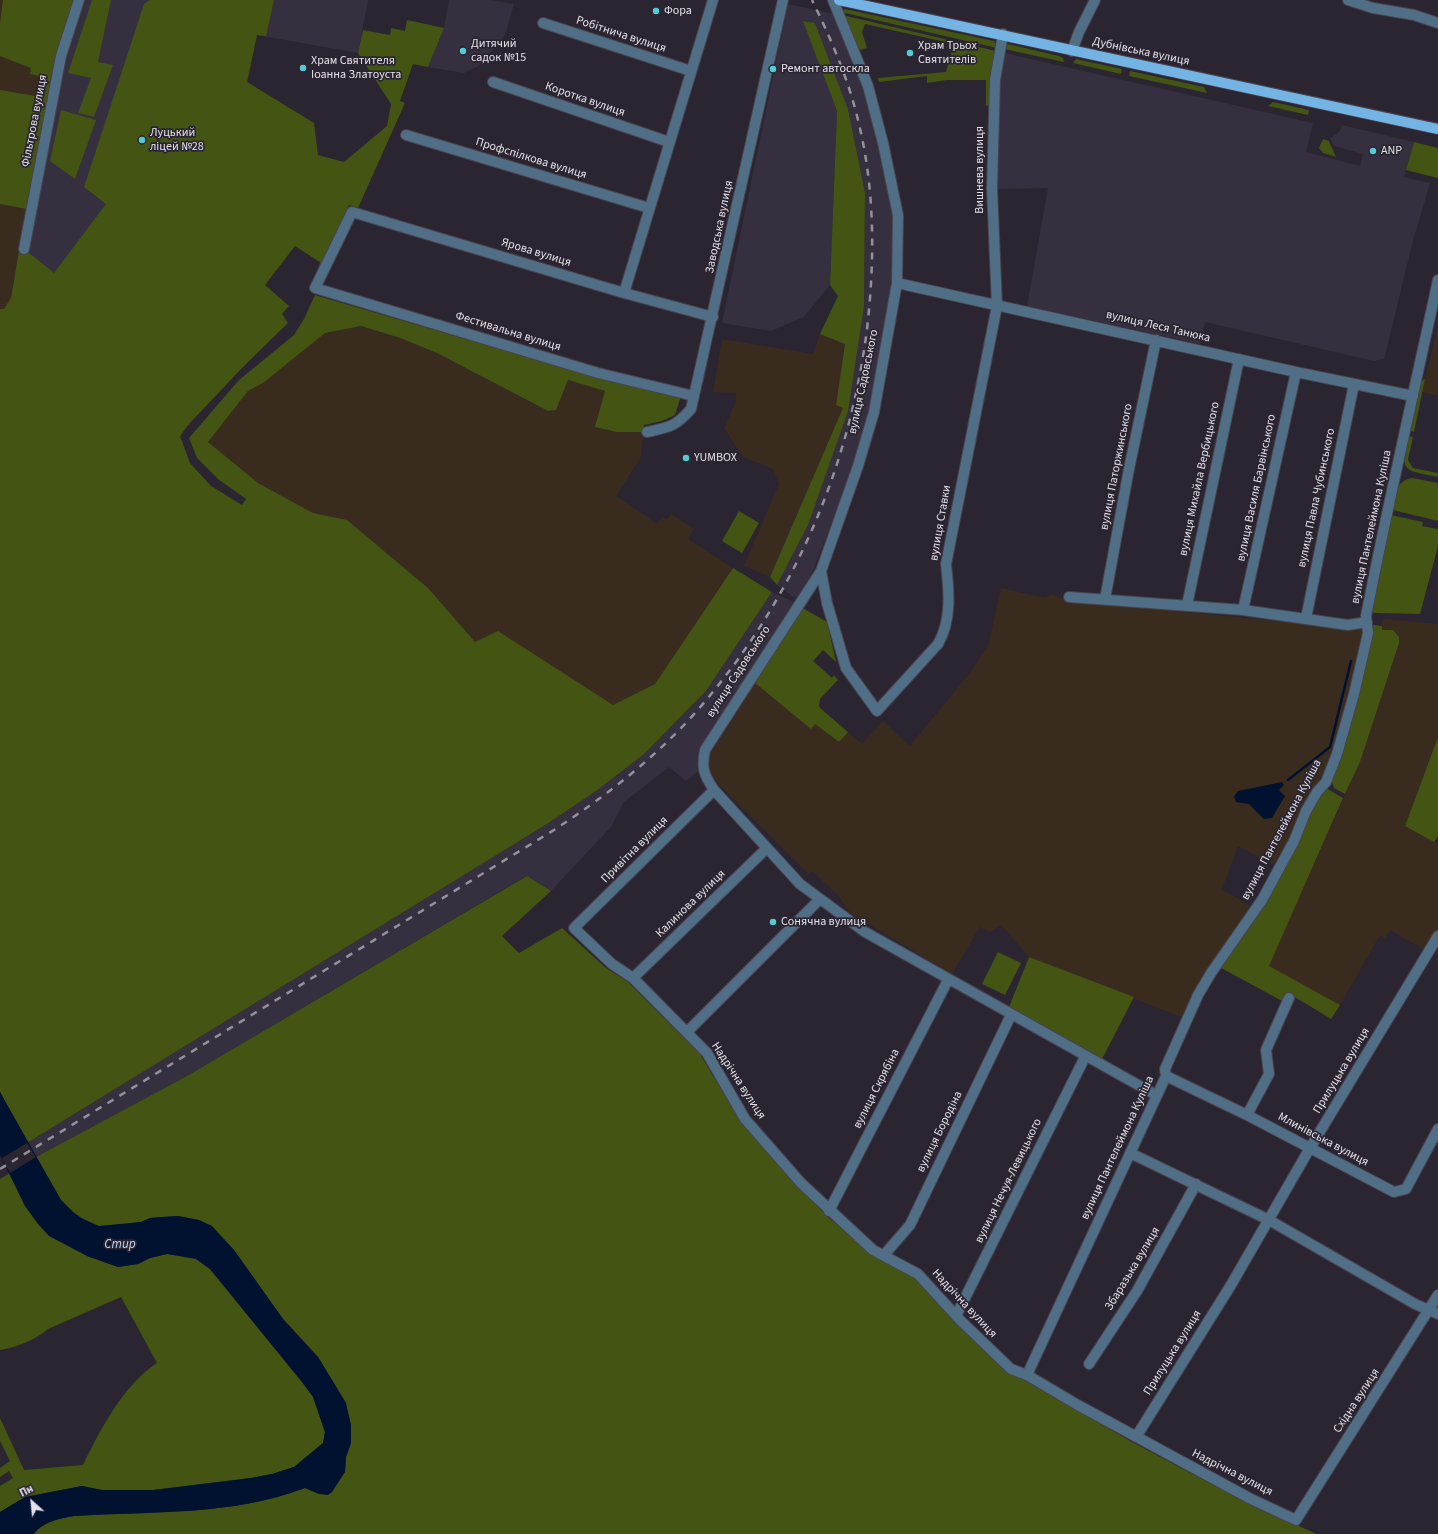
<!DOCTYPE html>
<html>
<head>
<meta charset="utf-8">
<style>
  body { margin:0 }
  #map { position:relative; width:1438px; height:1534px; overflow:hidden; background:#2a2531; font-family:"Source Sans 3",sans-serif }
  canvas { display:block }
  .north { position:absolute; left:12px; top:1482px; width:40px; height:40px; -webkit-text-stroke:3px #2a2531; paint-order:stroke; rotate:333deg; font-size:11px; font-weight:700; line-height:16px; text-align:center; color:#e3e0e7 }
  .north::after { content:''; display:block; margin:auto; width:14px; height:18px; background:#e3e0e7; clip-path:polygon(50% 0,100% 100%,50% 72%,0 100%) }
</style>
</head>
<body>
<div id="map">
<canvas width="1438" height="1534"></canvas>
<div class="north">Пн</div>
</div>
<script>
const ctx = document.querySelector('canvas').getContext('2d');
ctx.lineJoin = 'round';
function fillPath(path, color) { ctx.fillStyle = color; ctx.fill(path, 'evenodd'); }
function stroke(path, color, width, dash) { ctx.strokeStyle = color; ctx.lineWidth = width; ctx.lineCap = dash ? 'butt' : 'round'; ctx.setLineDash(dash || []); ctx.stroke(path); }
function drawText(font, color, halo, rows, align = 'center') {
  ctx.font = font + ' "Source Sans 3",sans-serif'; ctx.lineWidth = 3.5; ctx.setLineDash([]); ctx.textBaseline = 'middle'; ctx.strokeStyle = halo; ctx.fillStyle = color; for (const [text, x, y, turn = 0] of rows) {
    ctx.save(); ctx.translate(x, y); ctx.rotate((+turn || 0) * Math.PI / 180); ctx.textAlign = isNaN(turn) ? turn : align; if (halo) ctx.strokeText(text, 0, 0); ctx.fillText(text, 0, 0); ctx.restore();
  }
}
fillPath(new Path2D(`
  M84,0H368L358,53L257,35L207,280L53,273L28,252L65,57Z
  M449,0H491L514,4L505,35L479,66L464,73L428,67L444,28Z
  M788,4L834,14L864,87L894,216L893,282L870,410L854,465L812,573L796,599L777,585L808,525L864,306L865,193L848,109L815,23L804,21L837,111L830,285L804,317L771,331L722,323Z
  M1004,53L1313,123L1306,152L1360,166L1363,154L1334,146L1330,139L1340,131L1342,125L1414,142L1404,177L1430,183L1413,241L1384,359L1374,361L1205,322L1200,344L1027,306L1048,188L997,189L998,82Z
  M772,592L794,602L701,748L697,761L698,771L686,781L669,767L624,802L611,827L551,891L526,876L187,1076L36,1157L27,1143L547,824L596,791L643,755L706,691Z`), '#362f3f');
fillPath(new Path2D(`
  M0,0H74L57,51L9,308L0,309Z
  M361,326L400,338L437,353L547,411L556,410L568,380L605,391L617,432H643L641,457L616,496L657,524L662,517L667,520L671,514L694,529L688,539L733,568L655,684L613,705L498,632L475,642L428,588L347,520L313,513L258,483L208,442L248,391L263,383L325,333Z
  M1437,330L1438,331V396L1422,392Z
  M820,334L845,344L837,404L843,408L770,577L744,566L779,484L773,469L743,457L724,428L736,402V393L713,392L722,339L813,354Z
  M1001,588L1045,598L1051,594L1066,600L1366,630L1352,694L1324,781L1278,867L1238,846L1222,889L1254,908L1209,972L1181,1017L1029,957L1001,925L990,932L980,927L952,974L850,913L838,895L812,871L809,874L722,788L710,774L708,758L755,683L811,729L815,724L839,742L848,732L862,744L883,721L910,746L972,670L989,643ZM1284,785L1279,789L1264,819L1249,804L1236,802Z
  M1383,619L1438,624V737L1405,826L1438,844V929L1425,950L1390,930L1385,938L1380,935L1340,1005L1268,967L1360,762L1399,643L1381,630Z`), '#392c1f');
fillPath(new Path2D(`
  M3,0H74L57,51L27,209L0,204V90L41,97L45,77L30,74L31,68L0,56V24Z
  M92,0H111L98,62L113,65L94,117L78,113L91,78L68,73Z
  M150,0H274L266,36L257,35L247,82L314,123L318,155L344,162L387,126L391,104L358,53L363,30L390,35L391,28L405,31L407,20L444,28L428,67L413,64L400,101L405,103L358,208L349,205L321,263L295,246L265,285L289,306L282,314L288,323L243,367L189,424L180,436L190,463L211,486L242,505L246,499L218,479L197,458L189,438L239,380L294,335L304,319L315,295L598,378L681,396L675,415L662,421L644,425L643,432H617L595,427L605,391L568,380L556,410L548,411L437,353L400,338L361,326L325,333L263,383L248,391L208,442L258,483L313,513L347,520L428,588L475,642L498,631L613,705L655,684L733,568L772,592L706,691L643,755L596,791L547,824L27,1143L0,1092V309H4L11,298L19,251L28,252L54,273L106,204L84,187L144,4Z
  M845,9L994,41L997,48L841,12Z
  M842,15L996,51L989,105L986,106V80H947L927,83V76L879,82L878,78L946,72L954,44L865,24L862,32L867,48L860,50Z
  M803,21L815,23L848,109L865,193L864,306L848,411L808,525L777,585L770,577L843,408L836,405L845,344L820,334L838,296L830,285L837,111Z
  M1008,44L1059,56L1063,58L1064,62L1004,49Z
  M1076,59L1122,69L1121,74L1073,63Z
  M1130,71L1204,87L1207,93L1129,76Z
  M1273,102L1309,110L1308,115L1268,106Z
  M61,110L96,120L75,179L50,161Z
  M1323,139L1329,141L1336,157L1323,153L1319,148Z
  M1414,142L1438,148V178L1406,170Z
  M1425,379L1414,432L1409,430L1420,381Z
  M1408,436L1413,437L1408,460L1413,468L1438,473V477C1404,470 1400,473 1408,436Z
  M1412,478L1438,483V521L1393,510C1396,494 1394,482 1412,478Z
  M739,511L759,523L742,553L722,541Z
  M1391,515L1423,522L1422,526L1438,529V546L1420,614L1374,613L1371,611Z
  M801,607L827,622L836,662L823,650L813,661L832,678L834,675L838,680L820,699L819,707L848,732L839,742L815,724L811,729L755,683Z
  M1373,625L1382,626V630H1393L1399,637V643L1360,762L1345,794L1334,788L1330,777Z
  M1438,737V836L1434,842L1405,826Z
  M1324,787L1343,798L1269,966L1340,1005L1331,1019L1288,993L1284,1002L1221,968L1216,976L1217,967L1264,901L1308,811Z
  M527,876L551,891L502,936L519,953L562,928L606,968L628,982L700,1054L739,1119L796,1184L829,1218L871,1253L916,1277L1012,1373L1132,1442L1249,1504L1317,1534H34C42,1522 61,1518 74,1516C151,1511 232,1516 305,1488L319,1494L345,1472L346,1457L351,1443L346,1403L318,1357L283,1319L234,1250L199,1220L178,1216L150,1218L141,1222L126,1224L99,1226L92,1225L73,1212L61,1200L36,1157L187,1076Z
  M998,952L1021,963L1005,995L982,984Z
  M1029,957L1134,997L1101,1061L1009,1007Z
  M10,1173L25,1206L87,1256L118,1267L138,1264L150,1258L167,1254L183,1256L196,1259L210,1269L302,1382L313,1396L325,1432L323,1443L294,1467L272,1474L251,1478L153,1490H102L82,1486L25,1497L0,1512V1486L13,1478L9,1471L0,1477V1468L10,1461L0,1441V1418L24,1470L83,1465C100,1430 124,1384 157,1363L121,1297L48,1329C35,1340 17,1347 0,1350V1179Z`), '#445413');
fillPath(new Path2D(`
  M1282,782L1284,785L1279,790L1285,796L1272,818L1264,819L1249,804L1236,802L1234,796L1238,791Z
  M0,1092L61,1200L73,1212L81,1218L99,1226L141,1222L150,1218L161,1217L178,1216L199,1220L212,1226L234,1250L283,1319L318,1357L346,1403L351,1425V1443L346,1457L345,1472L332,1492L328,1495L319,1494L305,1488C232,1516 151,1511 74,1516C61,1518 42,1522 34,1534H0V1512L25,1497L82,1486L102,1490H153L251,1478L272,1474L294,1467L323,1443L325,1432L313,1397L302,1382L210,1269L196,1259L167,1254L150,1258L138,1264L118,1267L87,1256L49,1236L38,1224L25,1206L0,1155Z`), '#011231');
fillPath(new Path2D(`
  M27,1143L36,1157L10,1173L2,1158Z`), '#2a2531');
stroke(new Path2D(`
  M1288,780L1330,747L1351,661`), '#011231', 2.5);
const minor = new Path2D(`
  M833,0L868,86L883,143L898,215L897,283L874,412L858,466L821,571L705,750C701,768 704,775 714,790L800,884L865,932L1156,1095
  M1348,0L1373,8L1414,15L1438,23
  M543,23L691,71
  M1072,51L1079,32L1095,0
  M493,82L669,142
  M406,135L649,208
  M24,249L61,56L79,0
  M897,283L1296,372L1413,396
  M624,293L713,0
  M694,396L598,373L315,288L352,212L624,293L713,317
  M647,432C670,427 675,427 691,409L783,0
  M821,571L827,603L846,668L877,711L938,644C952,620 949,591 946,564L997,306L992,188L995,80L1003,34
  M1069,597L1243,610L1348,625L1367,622
  M1105,599L1129,469L1156,340
  M1187,605L1239,359
  M1243,610L1296,372
  M1306,618L1354,384
  M714,790L574,928L612,964L633,978L707,1053L745,1119L801,1183L873,1250L918,1274L960,1320L1011,1369L1027,1375L1076,1404L1251,1499L1296,1520L1438,1295
  M633,978L767,848
  M687,1032L819,900
  M1166,1076L1247,1115L1394,1192L1406,1189L1438,1129
  M1247,1115L1269,1074L1266,1050L1289,998
  M1130,1153L1269,1220L1415,1304L1438,1314
  M829,1211L948,980
  M884,1255L910,1225L1011,1015
  M956,1316L1085,1057
  M1089,1364L1137,1291L1196,1184
  M1027,1375L1166,1076L1165,1069L1198,995L1211,973L1262,900L1294,841L1306,811L1317,792L1326,782L1337,754L1354,694L1368,633L1366,616C1388,503 1414,392 1438,280
  M1136,1437L1231,1285L1310,1148L1438,936`);
const major = new Path2D(`
  M839,0L1438,129`);
stroke(minor, '#48434e', 12);
stroke(major, '#48434e', 12);
stroke(minor, '#506e85', 10);
stroke(major, '#74b4e5', 10);
stroke(new Path2D(`
  M0,1169L554,830C612,792 668,748 712,693C798,588 850,463 867,329C875,260 875,188 858,120C848,78 831,39 812,0`), '#95919a', 2.5, [7, 7]);
for (const [x, y, r, color] of [
  [656,11,4,"#52cbd7"],
  [463,51,4,"#52cbd7"],
  [910,53,4,"#52cbd7"],
  [303,68,4,"#52cbd7"],
  [773,69,4,"#52cbd7"],
  [142,140,4,"#52cbd7"],
  [1373,151,4,"#52cbd7"],
  [686,458,4,"#52cbd7"],
  [773,922,4,"#52cbd7"]
]) { const dot = new Path2D(); dot.arc(x, y, r, 0, 2 * Math.PI); ctx.fillStyle = color; ctx.fill(dot); stroke(dot, '#2a2531', 1.5); }
drawText('12px', '#e3e0e7', '#2a2531', [
  ["Фора",664,11],
  ["Дитячий",471,44],
  ["садок №15",471,58],
  ["Храм Трьох",918,46],
  ["Святителів",918,60],
  ["Храм Святителя",311,61],
  ["Іоанна Златоуста",311,75],
  ["Ремонт автоскла",781,69],
  ["Луцький",150,133],
  ["ліцей №28",150,147],
  ["ANP",1381,151],
  ["YUMBOX",694,458],
  ["Сонячна вулиця",781,922]
], 'left');
drawText('12px', '#e3e0e7', '#2a2531', [
  ["Робітнича вулиця",621,35,18],
  ["Дубнівська вулиця",1141,52,12],
  ["Коротка вулиця",585,100,19],
  ["Фільтрова вулиця",35,121,-79],
  ["Профспілкова вулиця",531,159,17],
  ["Вишнева вулиця",980,170,-90],
  ["Заводська вулиця",720,227,-78],
  ["Ярова вулиця",536,253,17],
  ["вулиця Леся Танюка",1158,327,13],
  ["Фестивальна вулиця",508,332,17],
  ["вулиця Садовського",864,382,-78],
  ["вулиця Паторжинського",1117,467,-79],
  ["вулиця Михайла Вербицького",1200,479,-78],
  ["вулиця Василя Барвінського",1257,488,-78],
  ["вулиця Павла Чубинського",1317,498,-78],
  ["вулиця Ставки",941,523,-80],
  ["вулиця Пантелеймона Куліша",1372,527,-78],
  ["вулиця Садовського",739,672,-57],
  ["вулиця Пантелеймона Куліша",1282,830,-62],
  ["Привітна вулиця",635,850,-45],
  ["Калинова вулиця",691,904,-44],
  ["Прилуцька вулиця",1342,1071,-59],
  ["Надрічна вулиця",738,1081,57],
  ["вулиця Скрябіна",877,1089,-63],
  ["вулиця Бородіна",940,1132,-64],
  ["Млинівська вулиця",1323,1140,28],
  ["вулиця Пантелеймона Куліша",1118,1148,-65],
  ["вулиця Нечуя-Левицького",1009,1181,-64],
  ["Збаразька вулиця",1133,1269,-59],
  ["Надрічна вулиця",964,1304,47],
  ["Прилуцька вулиця",1173,1353,-58],
  ["Східна вулиця",1357,1401,-57],
  ["Надрічна вулиця",1232,1473,27]
]);
drawText('italic 13px', '#bcd5f9', '#2a2531', [
  ["Стир",120,1245]
]);
</script>
</body>
</html>
